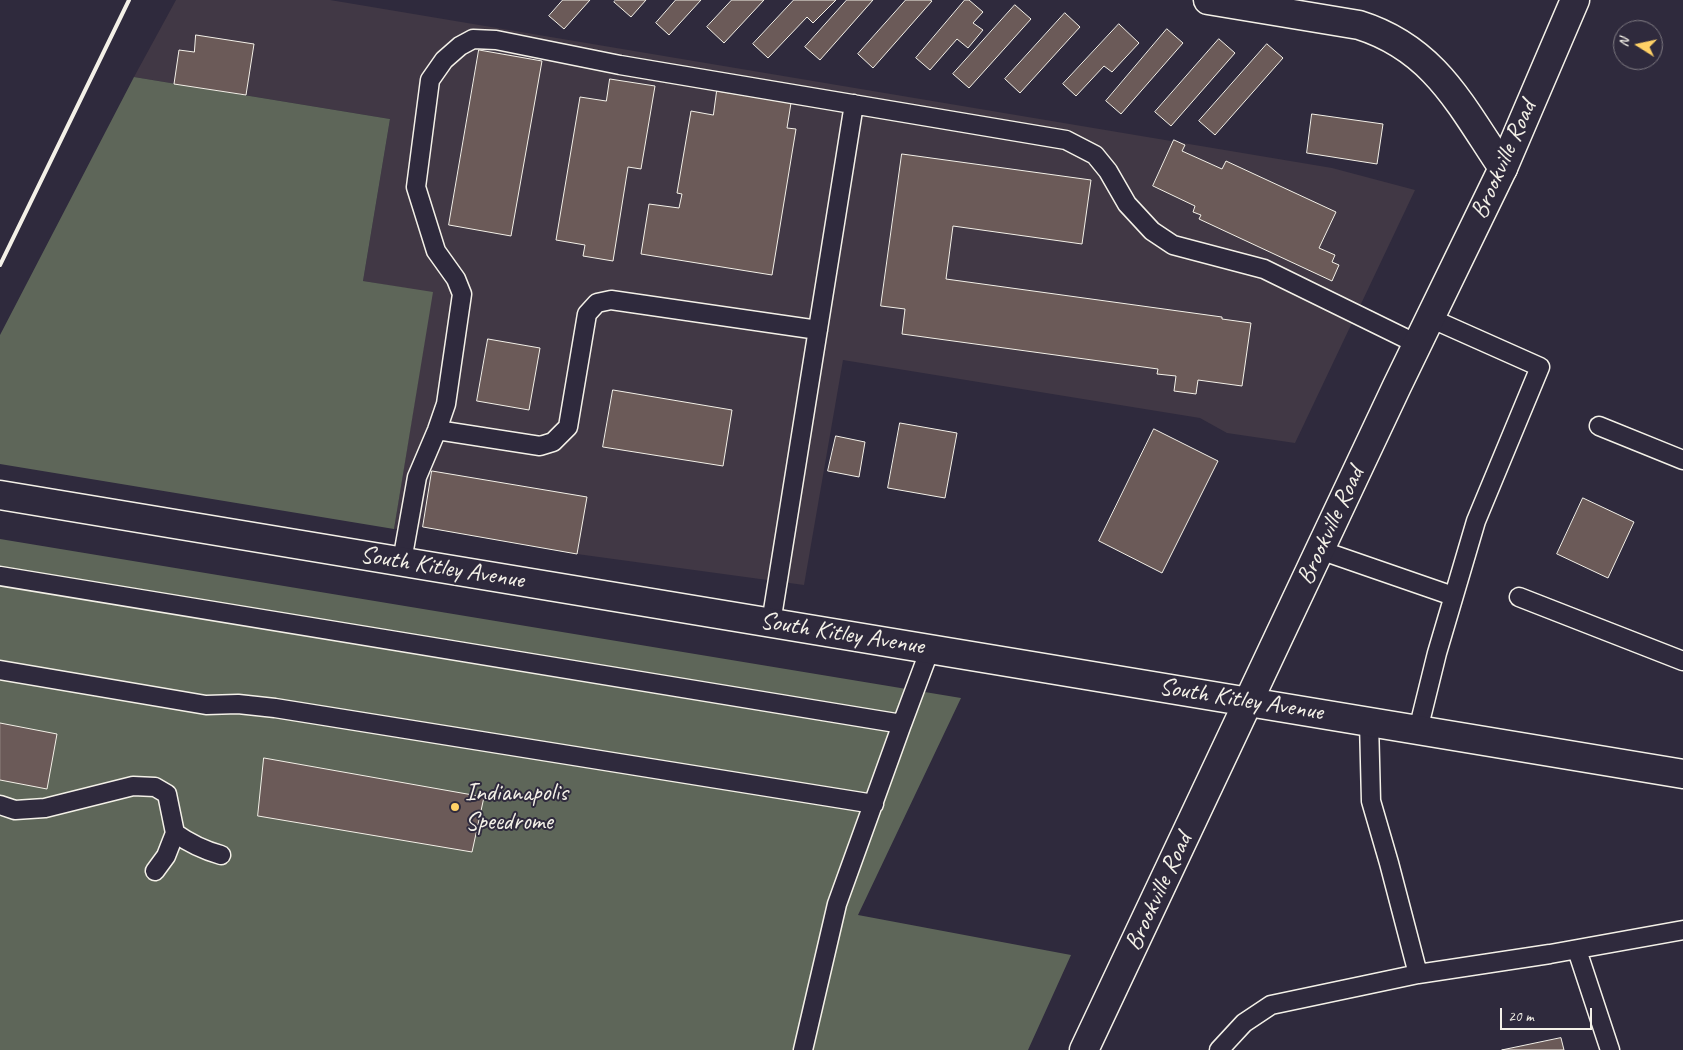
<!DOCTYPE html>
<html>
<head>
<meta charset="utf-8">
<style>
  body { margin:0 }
  #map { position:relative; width:1683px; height:1050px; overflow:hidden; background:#2f2a3d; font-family:Caveat,sans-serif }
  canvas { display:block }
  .north { position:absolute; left:1613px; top:20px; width:50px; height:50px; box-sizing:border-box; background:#2f2a3d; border:1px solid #7e7a81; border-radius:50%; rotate:280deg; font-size:14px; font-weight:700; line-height:20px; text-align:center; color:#f4f1e8 }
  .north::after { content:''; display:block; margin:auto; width:18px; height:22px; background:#ffd166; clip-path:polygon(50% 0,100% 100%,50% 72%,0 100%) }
  .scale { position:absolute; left:1500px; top:1008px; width:92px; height:22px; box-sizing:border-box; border:2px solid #f4f1e8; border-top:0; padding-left:6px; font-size:15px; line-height:18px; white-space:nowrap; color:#f4f1e8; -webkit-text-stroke:4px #2f2a3d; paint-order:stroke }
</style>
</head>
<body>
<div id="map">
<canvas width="1683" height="1050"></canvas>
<div class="north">N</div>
<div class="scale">20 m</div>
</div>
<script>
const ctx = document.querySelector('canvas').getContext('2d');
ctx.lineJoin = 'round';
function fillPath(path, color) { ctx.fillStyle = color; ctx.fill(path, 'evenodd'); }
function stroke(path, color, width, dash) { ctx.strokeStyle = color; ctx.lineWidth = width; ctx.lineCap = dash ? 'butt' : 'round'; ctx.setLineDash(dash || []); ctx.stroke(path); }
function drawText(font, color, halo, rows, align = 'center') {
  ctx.font = font + ' Caveat,sans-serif'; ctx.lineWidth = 4; ctx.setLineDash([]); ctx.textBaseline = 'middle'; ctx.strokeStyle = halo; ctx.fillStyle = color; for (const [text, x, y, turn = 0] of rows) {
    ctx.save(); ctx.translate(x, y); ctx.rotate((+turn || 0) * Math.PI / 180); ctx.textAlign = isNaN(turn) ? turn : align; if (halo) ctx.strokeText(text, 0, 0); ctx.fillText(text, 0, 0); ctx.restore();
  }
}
fillPath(new Path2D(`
  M176,0H330L1332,168L1415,190L1295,443L1227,433L1200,418L843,360L804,585L577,554L423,527L394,529L432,293L363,281L390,119L134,77Z`), '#413845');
fillPath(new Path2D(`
  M134,77L390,119L363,281L433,292L394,529L0,464V335Z
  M0,539L961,698L858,915L1071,955L1028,1050H0Z`), '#5e6659');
const building = new Path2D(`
  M563,0H590L564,29L549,16Z
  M616,0H646L631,17L614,2Z
  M676,0H701L669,35L656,23Z
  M732,0H764L724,43L707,27Z
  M794,0H836L813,23L807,17L768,58L753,44Z
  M847,0H873L820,60L805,47Z
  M906,0H930L932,1L873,68L858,54Z
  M965,0H969L983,12L973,23L983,30L968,48L957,39L930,70L916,58Z
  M1015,5L1031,19L969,88L953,74Z
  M1065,13L1080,27L1020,93L1005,79Z
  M1119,24L1139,43L1112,72L1104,66L1076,96L1063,84Z
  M1167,29L1183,43L1121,114L1106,101Z
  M196,35L254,44L246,95L174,84L179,50L194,52Z
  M1219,39L1235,53L1171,126L1155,112Z
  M1267,44L1283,58L1215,135L1199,121Z
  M479,50L542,61L511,236L449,225Z
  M610,79L655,86L641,169L628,167L613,261L583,256L585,245L556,240L580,97L606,101Z
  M717,91L791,103L787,128L796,129L772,275L641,254L649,204L679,208L682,194L677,193L691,111L713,115Z
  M1312,114L1383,124L1377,164L1307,153Z
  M1174,140L1185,145L1182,151L1222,169L1226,161L1336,212L1319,248L1335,255L1332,262L1339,265L1332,281L1199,219L1201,215L1193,212L1195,206L1153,186Z
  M902,154L1091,180L1082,244L953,226L946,279L1222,317V319L1251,323L1242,386L1198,380L1196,394L1174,391L1176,376L1157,374L1158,369L902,334L905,309L881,306Z
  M488,339L540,348L529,410L477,401Z
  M613,390L732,410L723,466L603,447Z
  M900,423L957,433L945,498L888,488Z
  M1154,429L1218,461L1162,573L1099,541Z
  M836,436L865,442L859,477L828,471Z
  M432,471L587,497L577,554L423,527Z
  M1583,498L1634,522L1608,578L1557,554Z
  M0,723L57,734L47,789L0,780Z
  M264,758L484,797L472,852L258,816Z
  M1561,1038L1564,1050H1502Z`);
fillPath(building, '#6b5a58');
stroke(building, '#f4f1e8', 1);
const lane = new Path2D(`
  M1599,426L1683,460
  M437,430L540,446L553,442L568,427L587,314L597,303L611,300L818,330
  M1320,550L1453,596
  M402,561L417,477L437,430L446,404L462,294L456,279L436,251L416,187L430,80L444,60L460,46L473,39L496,40L620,65L1066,140L1095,155L1108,171L1127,204L1152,231L1173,245L1264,269L1417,344
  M0,576L902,724L930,649
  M1519,597L1683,661
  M771,623L854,104
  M0,670L206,705L238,704L275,708L874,804
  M1418,730L1437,653L1476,521L1540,367L1430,318
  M0,805L15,810L45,808L133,786L155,787L167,794L175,833L166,856L155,871
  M175,833C189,843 203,850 221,855
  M1577,950L1610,1050
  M1418,974L1550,954L1683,930
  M803,1050L837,904L902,724
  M1219,1050L1244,1023L1271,1005L1418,974L1389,863L1371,801L1369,722`);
const street = new Path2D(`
  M1208,0L1359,25C1435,49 1461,106 1503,168`);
const secondary = new Path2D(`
  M0,495L1683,774
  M1084,1050L1397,386L1503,168L1575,0`);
stroke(lane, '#f4f1e8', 21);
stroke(street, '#f4f1e8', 31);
stroke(secondary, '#f4f1e8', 31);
stroke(lane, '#2f2a3d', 18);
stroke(street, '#2f2a3d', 28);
stroke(secondary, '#2f2a3d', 28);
stroke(new Path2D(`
  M0,265L129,0`), '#f4f1e8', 4);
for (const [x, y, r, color] of [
  [455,807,5,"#ffd166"]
]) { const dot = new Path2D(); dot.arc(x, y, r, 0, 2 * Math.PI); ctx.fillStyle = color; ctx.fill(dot); stroke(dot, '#2f2a3d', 2); }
drawText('25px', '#f4f1e8', '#2f2a3d', [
  ["Brookville Road",1504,160,-66],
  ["Brookville Road",1331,526,-65],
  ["South Kitley Avenue",442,568,9],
  ["South Kitley Avenue",842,634,9],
  ["South Kitley Avenue",1241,700,9],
  ["Brookville Road",1159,892,-65]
]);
drawText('25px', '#f4f1e8', '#2f2a3d', [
  ["Indianapolis",465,793],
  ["Speedrome",465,822]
], 'left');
</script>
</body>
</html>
